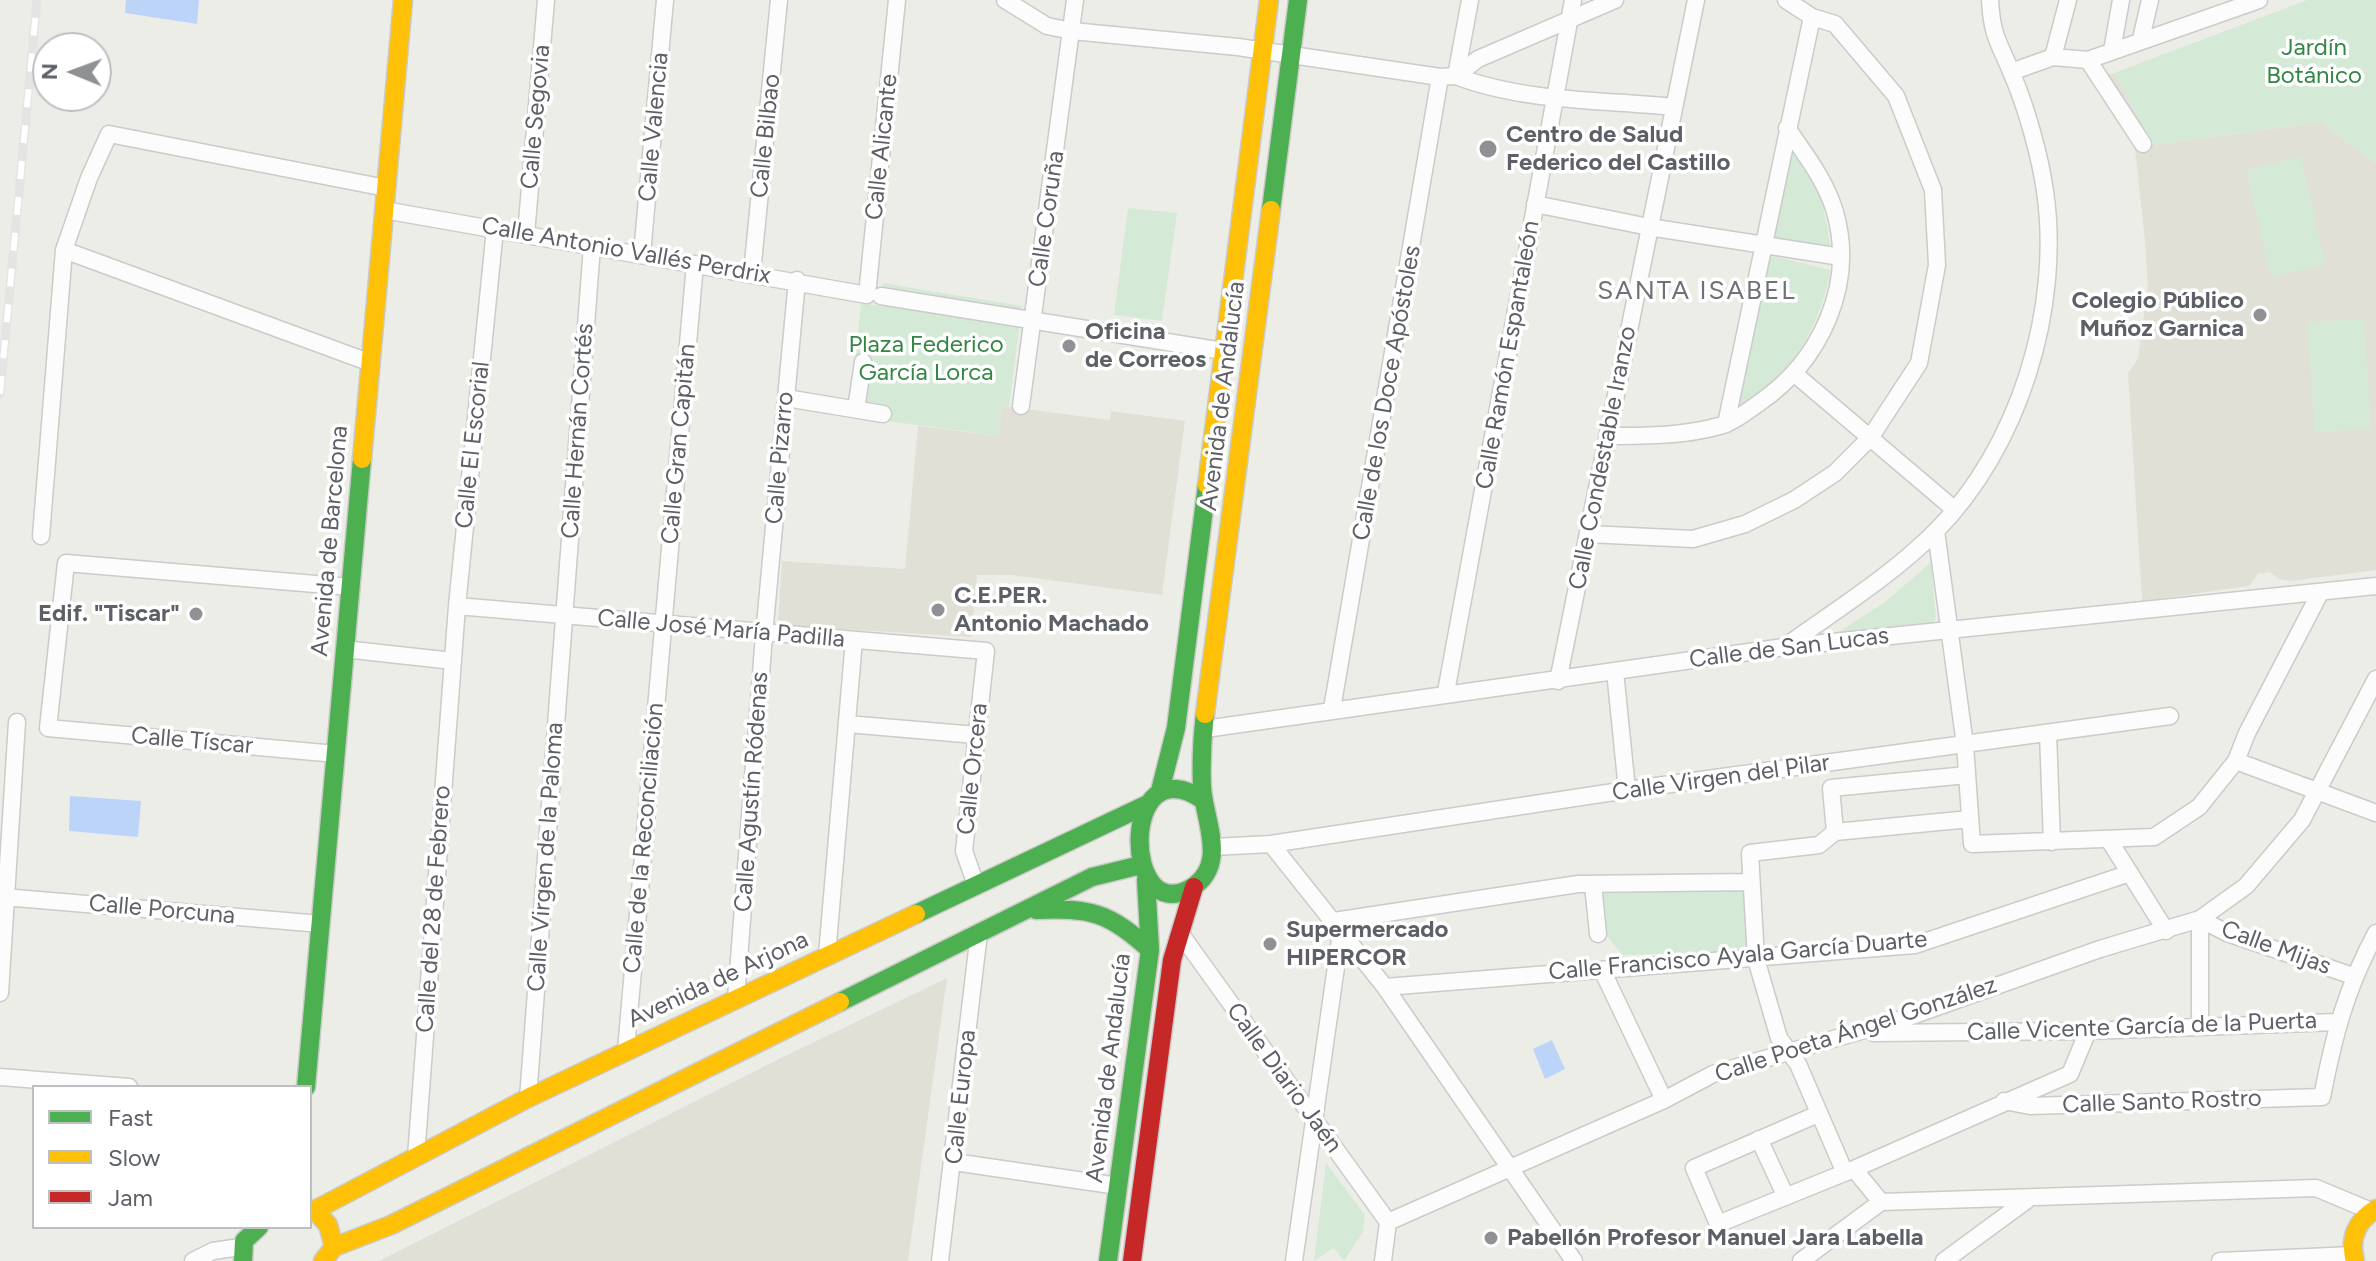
<!DOCTYPE html>
<html>
<head>
<meta charset="utf-8">
<style>
  body { margin:0 }
  #map { position:relative; width:2376px; height:1261px; overflow:hidden; background:#edede8; font-family:Figtree,sans-serif }
  canvas { display:block }
  .legend { position:absolute; left:32px; top:1085px; width:280px; height:144px; box-sizing:border-box; background:#fff; border:2px solid #bebfc2; margin:0; padding:10px 14px; list-style:none; font-size:24px; color:#5d6066 }
  .legend li { display:flex; align-items:center; gap:16px; height:40px }
  .legend b { width:40px; border:2px solid #bebfc2 }
  .north { position:absolute; left:32px; top:32px; width:80px; height:80px; box-sizing:border-box; background:#fff; border:2px solid #bebfc2; border-radius:50%; rotate:271deg; font-size:22px; font-weight:700; line-height:32px; text-align:center; color:#5d6066 }
  .north::after { content:''; display:block; margin:auto; width:28px; height:36px; background:#8f9194; clip-path:polygon(50% 0,100% 100%,50% 72%,0 100%) }
</style>
</head>
<body>
<div id="map">
<canvas width="2376" height="1261"></canvas>
<ul class="legend">
<li><b style="height:10px;background:#4caf50"></b>Fast</li>
<li><b style="height:10px;background:#ffc107"></b>Slow</li>
<li><b style="height:10px;background:#c62828"></b>Jam</li>
</ul>
<div class="north">N</div>
</div>
<script>
const ctx = document.querySelector('canvas').getContext('2d');
ctx.lineJoin = 'round';
function fillPath(path, color) { ctx.fillStyle = color; ctx.fill(path, 'evenodd'); }
function stroke(path, color, width, dash) { ctx.strokeStyle = color; ctx.lineWidth = width; ctx.lineCap = dash ? 'butt' : 'round'; ctx.setLineDash(dash || []); ctx.stroke(path); }
function drawText(font, color, halo, rows, align = 'center') {
  ctx.font = font + ' Figtree,sans-serif'; ctx.lineWidth = 7; ctx.setLineDash([]); ctx.textBaseline = 'middle'; ctx.strokeStyle = halo; ctx.fillStyle = color; for (const [text, x, y, turn = 0] of rows) {
    ctx.save(); ctx.translate(x, y); ctx.rotate((+turn || 0) * Math.PI / 180); ctx.textAlign = isNaN(turn) ? turn : align; if (halo) ctx.strokeText(text, 0, 0); ctx.fillText(text, 0, 0); ctx.restore();
  }
}
fillPath(new Path2D(`
  M2114,73L2154,145L2321,122L2376,163V570L2291,581L2279,579L2270,572L2258,574L2249,586L2142,601L2128,373L2138,359L2140,344L2148,286L2145,241L2135,148L2103,76Z
  M1002,406L1110,420L1111,411L1185,421L1162,595L1011,575H977L971,637L778,625L782,561L905,569L918,426L998,436Z
  M947,978L908,1261H379L779,1059Z`), '#e1e0d7');
fillPath(new Path2D(`
  M2307,0H2376V163L2321,122L2154,145L2114,73Z
  M1789,148C1817,170 1826,212 1830,246L1818,253L1763,244Z
  M2301,157L2325,264L2271,277L2246,170Z
  M1128,208L1177,213L1162,321L1114,315Z
  M1773,256L1831,270C1815,343 1789,373 1728,416L1759,263Z
  M883,283L1022,306L1009,407L1002,406L998,436L849,416L861,303L882,306Z
  M2364,319L2371,428L2315,433L2307,322Z
  M1931,562L1936,618L1933,623L1837,633L1885,602Z
  M1743,886L1748,942L1741,951L1622,955L1604,932L1601,892Z
  M1326,1163L1365,1215L1363,1232L1344,1261L1334,1248L1314,1261Z`), '#d5ead6');
fillPath(new Path2D(`
  M126,0H199L197,24L125,13Z
  M70,796L141,801L138,837L69,831Z
  M1552,1040L1565,1069L1545,1079L1533,1049Z`), '#bbd4f8');
const street = new Path2D(`
  M1005,0L1047,26L1072,31L1238,47L1440,77L1456,76L1478,59L1615,0
  M1470,0L1456,76C1523,102 1604,100 1674,107
  M2141,39L2150,0
  M2112,51L2121,0
  M2053,57L2068,0
  M2088,60L2143,144
  M2011,72L2053,57L2088,60L2259,0
  M1535,204L1649,227L1841,257
  M384,210L867,295L897,0
  M526,234L546,0
  M64,250L371,363
  M642,254L665,0
  M752,273L779,0
  M881,296L1223,351
  M1796,375L1954,509
  M786,398L883,414
  M1021,406L1075,0
  M856,409L863,362
  M1726,424L1812,17
  M1608,436C1648,436 1685,436 1723,425C1736,421 1749,410 1759,403C1820,361 1856,286 1835,212C1826,181 1805,154 1787,128
  M1936,531L1965,745L1972,844L2154,837L2199,807L2236,761L2247,733L2320,593
  M1588,534L1693,539L1745,524L1794,500L1835,473L1870,438L1919,363L1937,265L1933,190L1896,96L1835,24L1812,17L1786,0
  M41,536L64,250L89,178L109,134L386,188
  M457,606L986,651L964,851L976,885
  M1786,646C1836,610 1891,576 1935,532C2019,448 2062,308 2045,191C2040,156 2026,106 2012,74C1999,42 1992,37 1990,0
  M344,649L453,661
  M1615,671L1627,790
  M1558,681L1696,0
  M1446,692L1573,0
  M1332,709L1440,77
  M847,724L976,735
  M1205,729L1784,647L2376,586
  M2048,733L2052,842
  M336,754L48,728L66,563L351,587
  M2236,761L2376,813
  M1967,775L1831,788L1835,832L1970,819
  M1835,832L1819,845L1750,853L1756,959L1779,1038L1798,1064L1845,1173
  M2109,840L2166,931
  M1271,844L1385,987L1574,1261
  M1213,847L1271,844L1627,790L2170,716
  M1593,884L1598,934
  M4,897L321,924
  M2200,919L2227,933L2353,976
  M1334,921L1578,884L1750,882
  M1180,933L1388,1222
  M827,955L854,640
  M1602,970L1664,1100
  M1385,987L1915,945L2130,873
  M0,993L17,722
  M736,998L764,635L797,280
  M2200,1027V919
  M1874,1033L2088,1031L2336,1022
  M626,1050L695,264
  M0,1077L129,1087
  M528,1098L592,246
  M2004,1101L2030,1106L2322,1097C2334,1035 2346,989 2376,933
  M1818,1114L1694,1168L1718,1224L1854,1169L2070,1074L2088,1031
  M1759,1139L1786,1197
  M416,1157L457,606L495,229
  M954,1162L1118,1186
  M1854,1169L1881,1202L2316,1188L2371,1211
  M1388,1222L1664,1100L1713,1074L1909,1017L2100,949L2200,919L2246,886L2302,820L2376,679
  M193,1261L213,1251L240,1247
  M940,1261L979,933
  M1294,1261L1341,932
  M1383,1261L1388,1222
  M1801,1261L1881,1202
  M1944,1261L2027,1200
  M2220,1261L2353,1255`);
const fast = new Path2D(`
  M1271,210L1298,0
  M1160,791L1176,728L1207,485
  M1203,800C1119,743 1122,929 1191,888C1229,865 1204,820 1202,787C1201,762 1202,738 1205,714
  M1036,910C1091,908 1109,912 1150,950
  M916,914L1146,805
  M840,1002L1092,877L1141,865
  M306,1087L362,459
  M243,1261L244,1241L259,1227
  M1108,1261L1150,950L1146,880`);
const slow = new Path2D(`
  M362,459L403,0
  M1207,485L1269,0
  M1205,714L1271,210
  M310,1210H315L328,1225L334,1247L323,1261
  M315,1210L528,1098L916,914
  M334,1247L391,1225L840,1002
  M2355,1261C2349,1239 2356,1221 2376,1209`);
const jam = new Path2D(`
  M1132,1261L1172,960L1194,887`);
stroke(street, '#cacbca', 19);
stroke(fast, '#cacac9', 21);
stroke(slow, '#cacac9', 21);
stroke(jam, '#cacac9', 21);
stroke(street, '#fcfcfc', 16);
stroke(fast, '#4caf50', 18);
stroke(slow, '#ffc107', 18);
stroke(jam, '#c62828', 18);
const rail = new Path2D(`
  M0,394L37,0`);
stroke(rail, '#e4e4e3', 9);
stroke(rail, '#fff', 6, [18]);
for (const [x, y, r, color] of [
  [1488,149,10,"#8f9194"],
  [2260,315,8,"#8f9194"],
  [1069,346,8,"#8f9194"],
  [938,610,8,"#8f9194"],
  [196,614,8,"#8f9194"],
  [1270,944,8,"#8f9194"],
  [1491,1238,8,"#8f9194"]
]) { const dot = new Path2D(); dot.arc(x, y, r, 0, 2 * Math.PI); ctx.fillStyle = color; ctx.fill(dot); stroke(dot, '#fff', 3); }
drawText('24px', '#348645', '#fff', [
  ["Jardín",2314,48],
  ["Botánico",2314,76],
  ["Plaza Federico",926,345],
  ["García Lorca",926,373]
]);
drawText('24px', '#5d6066', '#fff', [
  ["Calle Segovia",536,117,-85],
  ["Calle Valencia",654,127,-85],
  ["Calle Bilbao",766,136,-84],
  ["Calle Alicante",882,147,-84],
  ["Calle Coruña",1047,219,-82],
  ["Calle Antonio Vallés Perdrix",626,251,10],
  ["Calle Ramón Espantaleón",1508,355,-80],
  ["Calle de los Doce Apóstoles",1387,393,-80],
  ["Avenida de Andalucía",1223,396,-83],
  ["Calle Hernán Cortés",578,431,-86],
  ["Calle Gran Capitán",679,444,-85],
  ["Calle El Escorial",473,445,-84],
  ["Calle Pizarro",780,458,-85],
  ["Calle Condestable Iranzo",1603,458,-79],
  ["Avenida de Barcelona",330,541,-85],
  ["Calle José María Padilla",721,629,5],
  ["Calle de San Lucas",1789,648,-7],
  ["Calle Tíscar",192,741,5],
  ["Calle Orcera",973,769,-84],
  ["Calle Virgen del Pilar",1721,778,-8],
  ["Calle Agustín Ródenas",752,792,-86],
  ["Calle de la Reconciliación",644,838,-85],
  ["Calle Virgen de la Paloma",546,857,-86],
  ["Calle del 28 de Febrero",434,909,-86],
  ["Calle Porcuna",162,910,5],
  ["Calle Mijas",2276,948,20],
  ["Calle Francisco Ayala García Duarte",1738,956,-5],
  ["Avenida de Arjona",718,980,-25],
  ["Calle Vicente García de la Puerta",2142,1027,-2],
  ["Calle Poeta Ángel González",1856,1030,-18],
  ["Avenida de Andalucía",1109,1068,-83],
  ["Calle Diario Jaén",1284,1078,54],
  ["Calle Europa",961,1097,-84],
  ["Calle Santo Rostro",2162,1102,-2]
]);
drawText('bold 24px', '#5d6066', '#fff', [
  ["Centro de Salud",1506,135],
  ["Federico del Castillo",1506,163],
  ["Colegio Público",2244,301,"right"],
  ["Muñoz Garnica",2244,329,"right"],
  ["Oficina",1085,332],
  ["de Correos",1085,360],
  ["C.E.PER.",954,596],
  ["Antonio Machado",954,624],
  ["Edif. \"Tiscar\"",180,614,"right"],
  ["Supermercado",1286,930],
  ["HIPERCOR",1286,958],
  ["Pabellón Profesor Manuel Jara Labella",1507,1238]
], 'left');
ctx.letterSpacing = '2px';
drawText('26px', '#6e7178', '#fff', [
  ["SANTA ISABEL",1697,291]
]);
ctx.letterSpacing = '0px';
</script>
</body>
</html>
